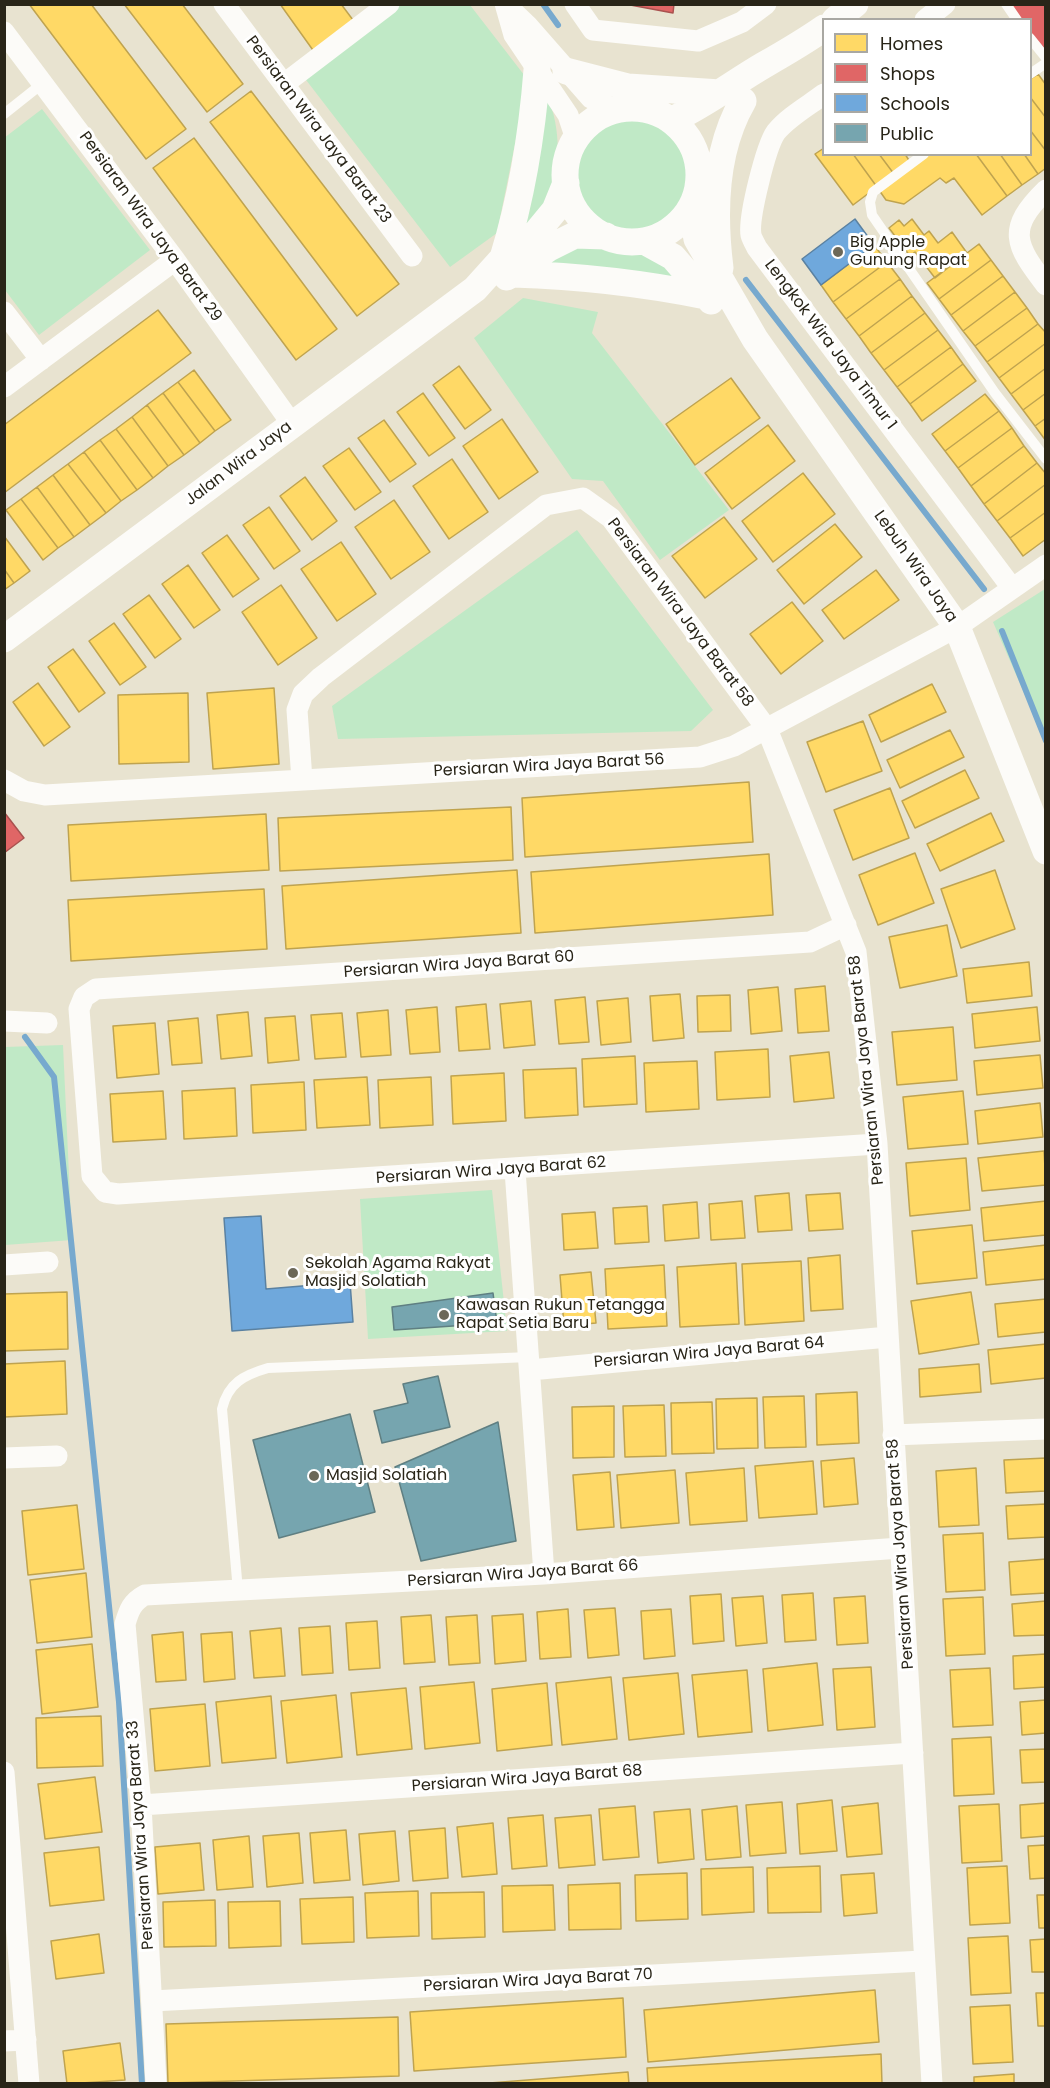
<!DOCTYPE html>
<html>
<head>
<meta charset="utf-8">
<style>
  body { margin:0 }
  #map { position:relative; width:1050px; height:2088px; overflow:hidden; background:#e8e3d0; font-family:Poppins,sans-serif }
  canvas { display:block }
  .frame { position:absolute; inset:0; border:6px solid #292518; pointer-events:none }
  .legend { position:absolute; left:822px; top:18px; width:210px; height:138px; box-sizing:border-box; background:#fff; border:2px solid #a9a8a3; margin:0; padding:8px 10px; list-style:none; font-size:18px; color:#292518 }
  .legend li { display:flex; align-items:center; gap:12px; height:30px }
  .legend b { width:30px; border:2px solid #a9a8a3 }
</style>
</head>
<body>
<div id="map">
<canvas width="1050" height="2088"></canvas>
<div class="frame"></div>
<ul class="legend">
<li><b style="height:16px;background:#ffd966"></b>Homes</li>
<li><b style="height:16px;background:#e06666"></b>Shops</li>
<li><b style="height:16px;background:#6fa8dc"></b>Schools</li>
<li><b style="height:16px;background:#76a5af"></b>Public</li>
</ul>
</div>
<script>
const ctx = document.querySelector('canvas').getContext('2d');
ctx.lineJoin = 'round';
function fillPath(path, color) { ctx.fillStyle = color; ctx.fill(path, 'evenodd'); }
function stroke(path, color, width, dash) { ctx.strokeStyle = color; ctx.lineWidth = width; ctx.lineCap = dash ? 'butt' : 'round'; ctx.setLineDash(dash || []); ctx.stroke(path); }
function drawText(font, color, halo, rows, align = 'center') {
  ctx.font = font + ' Poppins,sans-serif'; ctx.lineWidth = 6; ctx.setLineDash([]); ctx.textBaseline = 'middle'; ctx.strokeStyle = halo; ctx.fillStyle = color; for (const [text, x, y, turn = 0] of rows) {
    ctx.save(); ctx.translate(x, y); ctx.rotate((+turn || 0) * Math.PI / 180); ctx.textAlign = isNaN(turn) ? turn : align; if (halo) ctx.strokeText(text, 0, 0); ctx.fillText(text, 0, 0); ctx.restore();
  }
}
fillPath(new Path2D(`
  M397,5H470L528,80L497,233L450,267L303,76Z
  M545,94C560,116 562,169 550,194C543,209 528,222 518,235Z
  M42,109L150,250L39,335L5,290L4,138Z
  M573 176a57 57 0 1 1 114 0a57 57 0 1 1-114 0Z
  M579,247C604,248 647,250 667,265C675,271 681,278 688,285L532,268Z
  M523,298L598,312L592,333L729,510L660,560L603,481L572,479L474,338Z
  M577,530L713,710L691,731L338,739L332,706Z
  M1045,589V741L993,622Z
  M63,1045L72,1240L5,1245V1047Z
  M492,1190L507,1331L368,1339L360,1199Z`), '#c0e9c6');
const homes = new Path2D(`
  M29,4H91L186,129L146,159Z
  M124,4H182L243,84L207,112Z
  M280,4H341L356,24L315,53Z
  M1038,74L1046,85V118L1030,97V79Z
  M251,91L399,284L357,316L210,122Z
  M1030,97L1046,118V151L1030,130Z
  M1030,130L1046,151V168L1038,174L1024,154H1030Z
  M194,138L337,329L296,360L153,168Z
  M824,148V154H853L877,187L853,205L815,154Z
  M853,154H879L894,174L877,187Z
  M879,154H905L910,162L894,174Z
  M927,154H976L1007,196L982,215L954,178L946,183L940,178L904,204L886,200L879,190Z
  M976,154H1000L1022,185L1007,196Z
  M1000,154H1024L1038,174L1022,185Z
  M912,219L924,235L929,231L938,243L952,232L967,253L935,278L915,252L910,256L889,228L899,220L904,226Z
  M979,244L991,260L939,299L927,283Z
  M874,245L887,262L833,302L821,285Z
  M991,260L1003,276L951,315L939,299Z
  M887,262L900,279L846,319L833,302Z
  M1003,276L1015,292L963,331L951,315Z
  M900,279L912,296L859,336L846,319Z
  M1015,292L1027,308L975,346L963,331Z
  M912,296L925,313L871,353L859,336Z
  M1027,308L1038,324L987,362L975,346Z
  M158,310L191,353L4,493V425Z
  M925,313L938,330L884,370L871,353Z
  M1038,324L1046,333V343L999,378L987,362Z
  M938,330L951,347L897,387L884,370Z
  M1046,343V368L1011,394L999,378Z
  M951,347L963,364L910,404L897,387Z
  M963,364L976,381L922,421L910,404Z
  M459,366L491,410L465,429L433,385Z
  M1046,368V393L1023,410L1011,394Z
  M194,370L231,420L215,431L178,382Z
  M731,378L760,418L695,465L666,424Z
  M178,382L215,431L200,443L163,393Z
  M163,393L200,443L184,455L147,405Z
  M423,393L455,438L429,456L397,412Z
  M1046,393V418L1035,426L1023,410Z
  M985,394L999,411L945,451L932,434Z
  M147,405L184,455L168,466L132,417Z
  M999,411L1012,428L958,468L945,451Z
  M132,417L168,466L153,478L116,429Z
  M1046,418V441L1035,426Z
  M502,419L538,472L499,499L463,446Z
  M384,420L416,464L390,482L358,438Z
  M768,425L795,461L732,509L705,473Z
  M1012,428L1024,446L971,486L958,468Z
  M116,429L153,478L137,490L100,440Z
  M100,440L137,490L121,501L84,452Z
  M1024,446L1037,463L984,504L971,486Z
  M349,448L381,492L355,510L323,466Z
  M84,452L121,501L106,513L68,464Z
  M452,459L488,512L449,539L413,486Z
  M1037,463L1046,474V484L997,521L984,504Z
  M68,464L106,513L90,525L53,475Z
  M803,473L835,514L773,562L742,521Z
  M53,475L90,525L74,537L37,487Z
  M305,477L337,521L312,540L280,496Z
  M1046,484V512L1010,538L997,521Z
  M37,487L74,537L58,548L21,499Z
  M21,499L58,548L43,560L6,510Z
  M394,500L430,552L391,579L355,527Z
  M269,507L300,551L274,569L243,525Z
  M1046,512V539L1023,556L1010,538Z
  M724,517L757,559L705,598L672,556Z
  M835,524L862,557L804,604L777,570Z
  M227,535L259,579L233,597L202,553Z
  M4,536L30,571L14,583L4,569Z
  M341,542L376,594L337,621L301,569Z
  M188,565L220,610L194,628L162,584Z
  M4,569L14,583L4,590Z
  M876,570L899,600L844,639L822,610Z
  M281,585L317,638L278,665L242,612Z
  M149,595L181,639L155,658L123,614Z
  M792,602L823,641L781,674L750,634Z
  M114,623L146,667L120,685L89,641Z
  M73,649L105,693L79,712L48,667Z
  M38,683L70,727L44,746L13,702Z
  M932,684L946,712L881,742L869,715Z
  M274,688L279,764L213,769L207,693Z
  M188,693L189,762L119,764L118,695Z
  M863,721L882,771L826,792L807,742Z
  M950,730L964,757L900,788L887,760Z
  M965,770L979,798L915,828L902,801Z
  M749,782L753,842L525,857L522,798Z
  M890,788L909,838L853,860L834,810Z
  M511,807L513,860L280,871L278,818Z
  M991,813L1004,841L940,871L927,844Z
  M266,814L269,870L71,881L68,825Z
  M915,853L934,903L878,925L859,875Z
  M769,854L773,915L535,933L531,872Z
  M517,870L521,933L286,949L282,886Z
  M995,870L1015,929L961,948L941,889Z
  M264,889L267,949L71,961L68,900Z
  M947,925L957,976L900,988L889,937Z
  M1029,962L1032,996L967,1003L963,969Z
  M825,986L829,1031L798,1033L795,989Z
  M778,987L782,1031L751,1034L748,990Z
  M680,994L684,1038L653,1041L650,996Z
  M730,995L731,1031L698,1032L697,996Z
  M585,997L589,1042L559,1044L555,1000Z
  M628,998L631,1042L601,1045L597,1001Z
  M531,1001L535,1045L504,1048L500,1004Z
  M486,1004L490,1049L459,1051L456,1007Z
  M437,1007L440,1052L410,1054L406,1010Z
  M1037,1007L1040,1041L975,1048L972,1014Z
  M388,1010L391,1055L361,1057L357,1013Z
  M248,1012L252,1056L221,1059L217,1015Z
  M342,1013L346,1057L315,1059L311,1015Z
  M295,1016L299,1060L268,1063L265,1018Z
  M198,1018L202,1063L172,1065L168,1021Z
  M155,1023L159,1074L117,1078L113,1026Z
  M953,1027L957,1080L897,1085L892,1032Z
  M768,1049L770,1097L717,1100L715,1052Z
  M829,1052L834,1098L794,1102L790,1056Z
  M1040,1055L1043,1088L977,1095L974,1061Z
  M635,1056L637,1104L584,1107L582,1059Z
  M697,1061L699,1109L646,1112L644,1063Z
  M576,1068L578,1115L525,1118L523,1070Z
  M504,1073L506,1121L453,1124L451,1076Z
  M367,1077L370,1125L317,1128L314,1080Z
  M431,1077L433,1125L380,1128L378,1080Z
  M304,1082L306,1130L253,1133L251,1085Z
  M235,1088L237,1136L184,1139L182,1091Z
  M163,1091L166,1139L113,1142L110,1094Z
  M963,1091L968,1144L908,1149L903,1097Z
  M1040,1103L1043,1137L978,1144L975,1111Z
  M1044,1151L1046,1185L982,1191L978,1158Z
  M966,1158L970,1210L910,1216L906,1163Z
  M789,1193L792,1230L758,1232L755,1196Z
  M840,1193L843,1229L809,1231L806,1195Z
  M742,1201L745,1238L711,1240L709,1204Z
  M1046,1201V1235L984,1241L981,1208Z
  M697,1202L699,1238L665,1241L663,1205Z
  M647,1206L649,1242L615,1244L613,1208Z
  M595,1212L598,1248L564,1250L562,1214Z
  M972,1225L977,1278L917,1284L912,1231Z
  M1046,1245V1279L986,1285L983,1252Z
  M840,1255L843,1309L811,1311L808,1258Z
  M801,1261L804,1321L745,1325L742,1264Z
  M736,1263L739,1324L680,1327L677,1267Z
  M664,1265L667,1326L608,1329L605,1269Z
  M591,1272L596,1323L564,1326L560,1275Z
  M67,1292L68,1349L4,1351V1294Z
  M971,1292L979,1344L919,1354L911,1301Z
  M1046,1299V1332L998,1337L995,1304Z
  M1046,1344V1378L991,1384L988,1350Z
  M65,1361L67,1414L4,1417V1364Z
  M979,1364L981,1392L920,1397L919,1369Z
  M857,1392L859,1443L817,1445L816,1394Z
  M804,1396L806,1447L765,1448L763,1397Z
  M757,1398L758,1448L717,1449L716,1399Z
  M712,1402L714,1453L672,1454L671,1403Z
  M664,1405L666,1456L625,1457L623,1406Z
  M614,1406V1457L573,1458L572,1407Z
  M854,1458L858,1504L824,1507L821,1461Z
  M1046,1458V1491L1006,1493L1004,1460Z
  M813,1461L817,1514L759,1518L755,1466Z
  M744,1468L747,1521L690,1525L686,1473Z
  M976,1468L979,1525L939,1527L936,1471Z
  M675,1470L679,1523L621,1528L617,1475Z
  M610,1472L614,1527L577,1530L573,1475Z
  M1046,1504V1537L1008,1539L1006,1506Z
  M77,1505L84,1569L28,1575L22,1511Z
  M983,1533L985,1590L946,1592L943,1535Z
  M1046,1559V1593L1011,1595L1009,1562Z
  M86,1573L92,1637L37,1643L30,1580Z
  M813,1593L816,1640L785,1642L782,1595Z
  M721,1594L724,1641L693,1644L690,1596Z
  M763,1596L767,1643L736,1646L732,1598Z
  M865,1596L868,1643L837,1645L834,1598Z
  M983,1597L985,1654L946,1656L943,1599Z
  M1046,1601V1635L1014,1636L1012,1604Z
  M615,1608L619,1655L588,1658L584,1610Z
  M568,1609L571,1657L540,1659L537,1612Z
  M671,1609L675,1656L644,1659L641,1611Z
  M523,1614L526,1661L495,1664L492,1616Z
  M431,1615L435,1662L404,1664L401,1617Z
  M477,1615L480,1663L449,1665L446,1617Z
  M377,1621L380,1668L349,1670L346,1623Z
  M330,1626L333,1673L302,1675L299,1628Z
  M281,1628L285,1676L254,1678L250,1631Z
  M183,1632L186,1680L156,1682L152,1635Z
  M232,1632L235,1679L204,1682L201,1634Z
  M92,1644L98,1707L42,1714L36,1650Z
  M1046,1654V1687L1014,1689L1013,1656Z
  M817,1663L823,1725L768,1731L763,1669Z
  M871,1667L875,1727L837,1730L833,1669Z
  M990,1668L993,1725L953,1727L950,1670Z
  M747,1670L752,1732L698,1737L692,1675Z
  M678,1673L684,1734L629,1740L623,1678Z
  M611,1677L617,1739L562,1745L556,1683Z
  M474,1682L480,1743L425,1749L420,1687Z
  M547,1683L552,1745L497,1751L492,1689Z
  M406,1688L412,1749L357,1755L351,1693Z
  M336,1695L342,1757L287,1763L281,1701Z
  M271,1696L276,1758L222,1763L216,1702Z
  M1046,1700V1733L1022,1735L1020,1702Z
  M205,1704L210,1766L155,1771L150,1709Z
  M101,1716L103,1766L37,1768L36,1718Z
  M991,1737L994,1794L954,1796L952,1739Z
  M1046,1749V1782L1022,1783L1020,1750Z
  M95,1777L102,1832L45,1839L38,1784Z
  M832,1800L837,1851L800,1854L797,1804Z
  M782,1802L786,1853L750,1856L746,1805Z
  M878,1803L882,1854L847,1857L842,1807Z
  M1046,1803V1836L1021,1838L1020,1805Z
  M999,1804L1002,1861L962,1863L959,1806Z
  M635,1806L639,1857L603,1860L599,1809Z
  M737,1806L741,1857L706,1860L702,1810Z
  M690,1809L694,1859L658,1863L654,1812Z
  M543,1815L547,1866L512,1869L508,1818Z
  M591,1815L595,1865L559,1868L555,1818Z
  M493,1823L497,1874L462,1877L457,1827Z
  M445,1828L448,1878L413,1881L409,1831Z
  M346,1830L350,1880L314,1883L310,1833Z
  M395,1831L399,1881L363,1885L359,1834Z
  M299,1833L303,1883L267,1887L263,1836Z
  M249,1836L253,1887L217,1890L213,1840Z
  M200,1843L204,1890L158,1894L155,1847Z
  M1046,1845V1878L1030,1879L1028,1846Z
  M99,1847L104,1900L50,1906L44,1853Z
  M820,1866L821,1912L768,1913L767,1868Z
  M1007,1866L1010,1923L970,1925L967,1868Z
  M753,1867L754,1912L702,1915L701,1869Z
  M687,1873L688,1919L636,1921L635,1875Z
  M874,1873L877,1913L844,1916L841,1875Z
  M620,1883L621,1929L569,1930L568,1885Z
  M553,1885L555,1930L503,1932L502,1886Z
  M418,1891L419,1936L367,1938L365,1893Z
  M484,1892L485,1937L432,1939L431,1893Z
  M1037,1895H1046V1928H1039Z
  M353,1897L354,1942L302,1944L300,1899Z
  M215,1900L216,1946L164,1947L163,1902Z
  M280,1901L281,1946L229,1948L228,1902Z
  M99,1934L104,1973L56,1979L51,1941Z
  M1008,1936L1011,1993L971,1995L968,1938Z
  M1046,1939V1972H1032L1030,1940Z
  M875,1990L879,2042L648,2062L644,2010Z
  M1036,1993H1046V2026H1038Z
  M623,1998L626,2057L414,2071L410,2012Z
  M1010,2005L1013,2062L973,2064L970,2007Z
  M398,2017L399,2076L168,2083L166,2024Z
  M120,2043L125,2080L67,2084L63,2051Z
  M881,2054L882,2084H648L647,2068Z
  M628,2072L629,2084H477Z
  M1014,2074V2084H974V2077Z`);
fillPath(homes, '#ffd966');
stroke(homes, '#bfa34f', 1.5);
const shops = new Path2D(`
  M625,4H674L673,13Z
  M1008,4H1046V50L1030,35V20H1019Z
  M4,812L24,838L4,853Z`);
fillPath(shops, '#e06666');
stroke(shops, '#a9524f', 1.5);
const schools = new Path2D(`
  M855,219L874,245L821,285L802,259Z
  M261,1216L266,1289L350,1282L353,1322L232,1331L224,1218Z`);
fillPath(schools, '#6fa8dc');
stroke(schools, '#5a81a1', 1.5);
const public = new Path2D(`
  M493,1293L497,1323L394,1330L392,1307Z
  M438,1376L450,1427L382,1443L374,1411L408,1403L403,1384Z
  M350,1414L375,1512L279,1538L253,1440Z
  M498,1422L516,1541L421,1561L395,1467Z`);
fillPath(public, '#76a5af');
stroke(public, '#5f7f82', 1.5);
stroke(new Path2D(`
  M543,4L558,25
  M746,280L984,589
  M1002,631L1046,741
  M25,1037L54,1077L119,1702L142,2084`), '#77a9ce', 6);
stroke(new Path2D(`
  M1006,4L1017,20
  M1030,38L1046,58
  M1030,74L1046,63
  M4,114L43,83
  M924,154L873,192L870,202L872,215L995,393L1046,459
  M238,1591L222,1409C228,1383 244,1375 268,1368L529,1357`), '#fcfbf8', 10);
stroke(new Path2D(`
  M224,4L412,256
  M505,4L527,25L591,98L616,110
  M575,4L593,30L698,41L742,22L766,4
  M506,7L514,35L568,115L576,139
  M925,20L945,4
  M4,32L175,260L292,424
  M284,84L389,4
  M824,94C808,106 788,117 776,132C766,146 748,218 751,235C752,239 755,244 757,248L1012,588
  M1046,190C1006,229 1015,245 1046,285
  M4,312L41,360
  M4,387L175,260
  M4,780L24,791L45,795L700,757L734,746L957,627L1046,565
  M302,780L297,710L303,694L321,677L546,505L583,498L611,518L767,729L856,952L877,1144L932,2084
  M846,925L810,942L96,989L84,997L79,1009L92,1176L105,1192L118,1194L877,1144
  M4,1021L47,1023
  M515,1170L544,1574
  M4,1265L48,1262
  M530,1370L888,1337
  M893,1435L1046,1429
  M4,1458L57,1456
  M4,1772L29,2084
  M141,1805L913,1753
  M152,2001L923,1961
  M4,2041L26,2040
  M156,2084L141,1805L125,1624C129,1610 132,1602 145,1595L544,1574L900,1548`), '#fcfbf8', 21);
stroke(new Path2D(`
  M835,20L855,4
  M566,71L628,87L720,93
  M565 175a67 67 0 1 1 134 0a67 67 0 1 1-134 0Z
  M672,120C705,105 733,83 764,65C785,53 804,42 824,28
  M691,208L697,239L755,339L957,627L1046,851
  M644,241L673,257L711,301
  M503,258C522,196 532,135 537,70
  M720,268C713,212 714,151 743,101
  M513,274C578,276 642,283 706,296
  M507,277L549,248L575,235L606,236
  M4,639L475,289L503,258L536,233L555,210L566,183`), '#fcfbf8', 27);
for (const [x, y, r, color] of [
  [838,252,6,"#6c6858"],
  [293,1273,6,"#6c6858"],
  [444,1315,6,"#6c6858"],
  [314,1476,6,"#6c6858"]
]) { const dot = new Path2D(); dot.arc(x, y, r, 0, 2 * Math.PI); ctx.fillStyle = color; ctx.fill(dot); stroke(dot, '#fff', 2); }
drawText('16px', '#292518', '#fff', [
  ["Persiaran Wira Jaya Barat 23",318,130,53],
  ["Persiaran Wira Jaya Barat 29",150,227,54],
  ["Lengkok Wira Jaya Timur 1",830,345,53],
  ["Jalan Wira Jaya",239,464,-37],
  ["Lebuh Wira Jaya",915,567,55],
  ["Persiaran Wira Jaya Barat 58",680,613,53],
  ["Persiaran Wira Jaya Barat 56",549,766,-3],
  ["Persiaran Wira Jaya Barat 60",459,965,-4],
  ["Persiaran Wira Jaya Barat 58",867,1070,-96],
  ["Persiaran Wira Jaya Barat 62",491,1171,-4],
  ["Persiaran Wira Jaya Barat 64",709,1353,-5],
  ["Persiaran Wira Jaya Barat 58",901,1554,-94],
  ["Persiaran Wira Jaya Barat 66",523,1574,-4],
  ["Persiaran Wira Jaya Barat 68",527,1779,-4],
  ["Persiaran Wira Jaya Barat 33",141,1835,-94],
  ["Persiaran Wira Jaya Barat 70",538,1981,-3]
]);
drawText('16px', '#292518', '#fff', [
  ["Big Apple",850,243],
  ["Gunung Rapat",850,261],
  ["Sekolah Agama Rakyat",305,1264],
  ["Masjid Solatiah",305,1282],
  ["Kawasan Rukun Tetangga",456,1306],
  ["Rapat Setia Baru",456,1324],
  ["Masjid Solatiah",326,1476]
], 'left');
</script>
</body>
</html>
